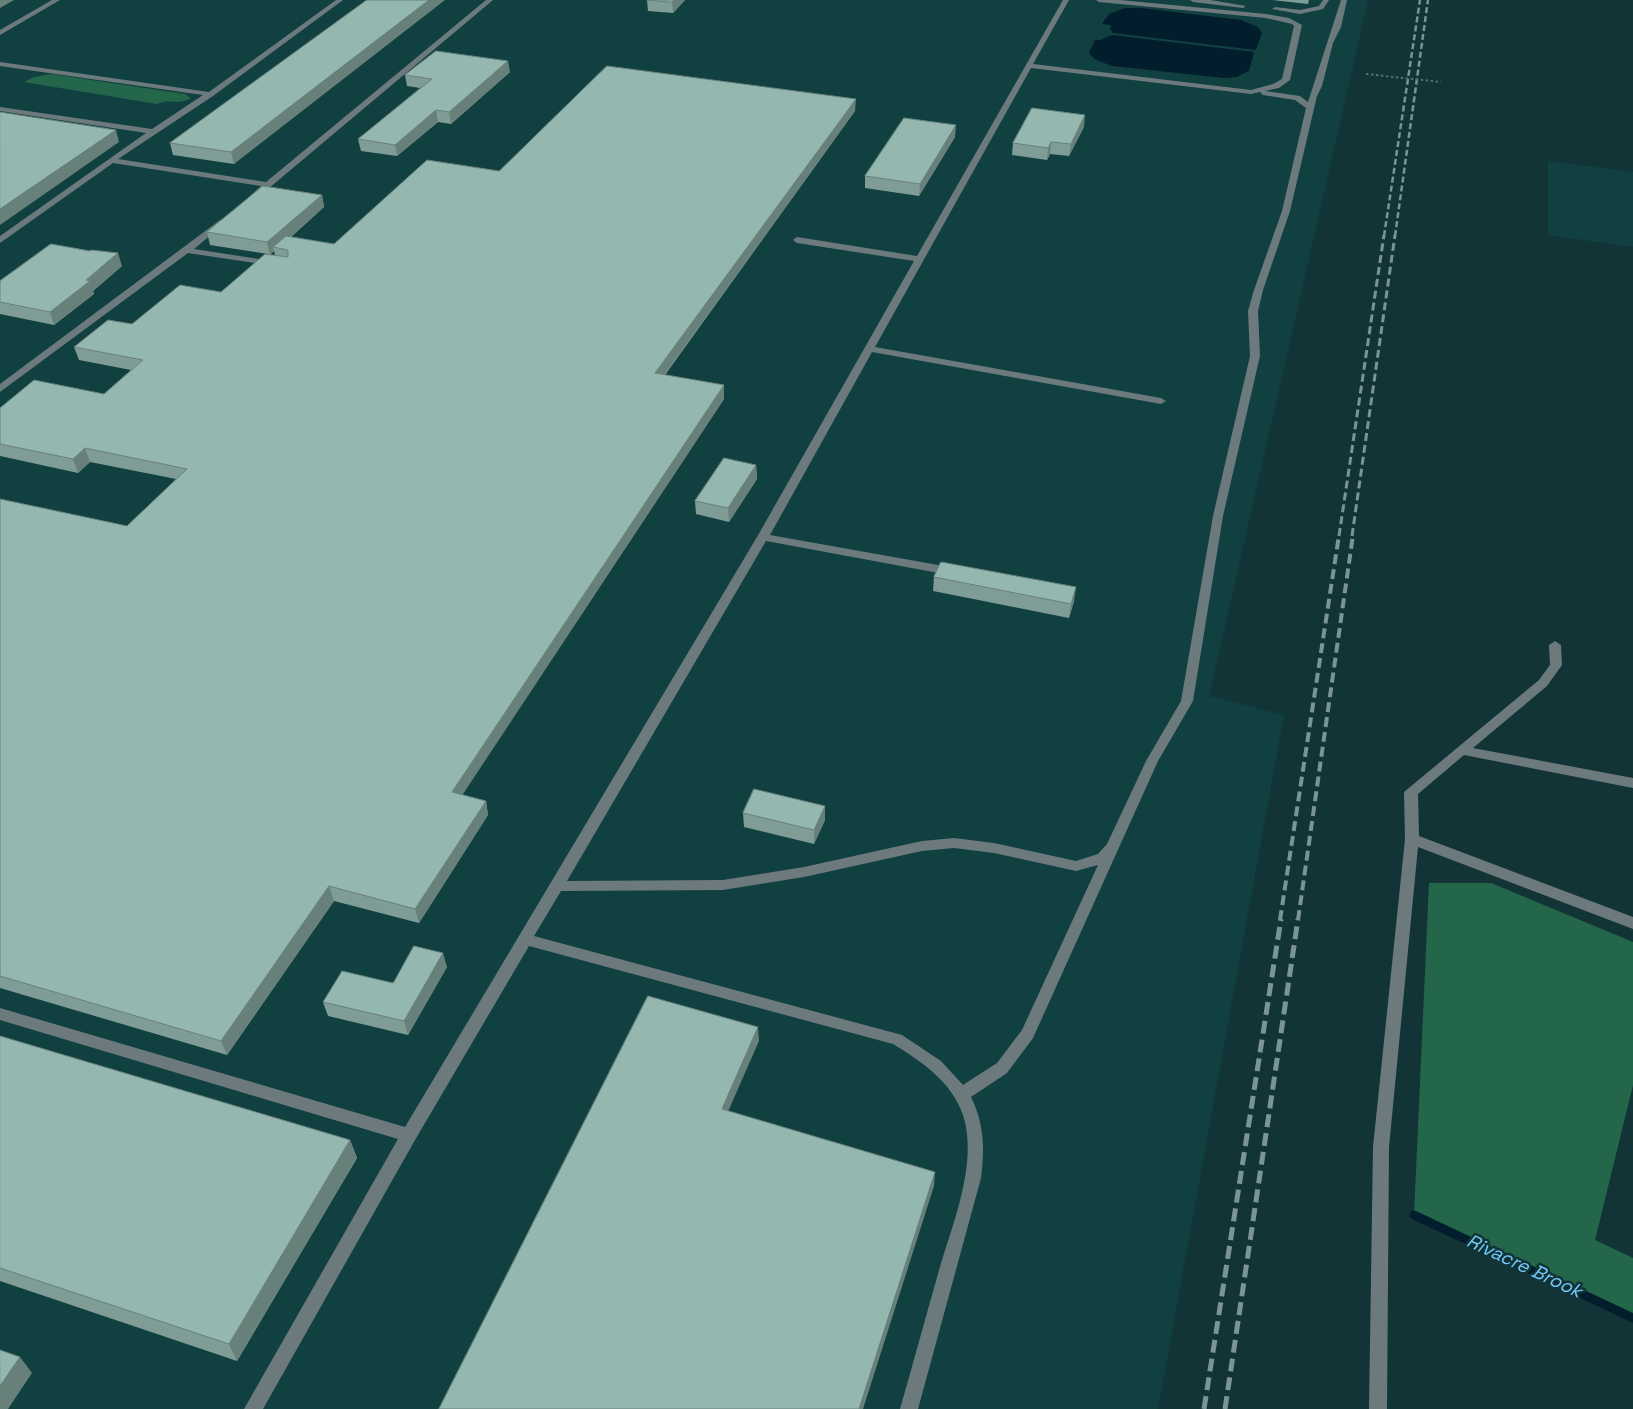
<!DOCTYPE html>
<html>
<head>
<meta charset="utf-8">
<style>
  body { margin:0 }
  canvas { display:block; background:#123436 }
</style>
</head>
<body>
<canvas width="1633" height="1409"></canvas>
<script>
const ctx = document.querySelector('canvas').getContext('2d');
ctx.lineJoin = 'round';
function fillPath(path, color) { ctx.fillStyle = color; ctx.fill(path, 'evenodd'); }
function stroke(path, color, width, dash) { ctx.strokeStyle = color; ctx.lineWidth = width; ctx.lineCap = dash ? 'butt' : 'round'; ctx.setLineDash(dash || []); ctx.stroke(path); }
function drawText(font, color, halo, rows, align = 'center') {
  ctx.font = font + ' "Space Grotesk",sans-serif'; ctx.lineWidth = 5; ctx.setLineDash([]); ctx.textBaseline = 'middle'; ctx.strokeStyle = halo; ctx.fillStyle = color; for (const [text, x, y, turn = 0] of rows) {
    ctx.save(); ctx.translate(x, y); ctx.rotate((+turn || 0) * Math.PI / 180); ctx.textAlign = isNaN(turn) ? turn : align; if (halo) ctx.strokeText(text, 0, 0); ctx.fillText(text, 0, 0); ctx.restore();
  }
}
fillPath(new Path2D(`
  M0,0H1368L1209,696L1284,715L1158,1409H0Z
  M1548,161L1633,172V247L1548,235Z`), '#114041');
fillPath(new Path2D(`
  M51,74L185,94L191,98C178,106 171,98 157,104L24,82L34,77Z
  M1429,883H1491L1633,942V1085L1595,1240L1633,1258V1318L1414,1215Z`), '#246649');
fillPath(new Path2D(`
  M1125,8H1141L1241,20L1258,27L1262,33L1256,50L1113,33L1110,29L1111,25L1102,24L1109,14Z
  M1112,35L1254,52L1249,71L1236,77L1224,78L1112,66L1094,59L1089,53L1095,40H1100Z`), '#021d2c');
stroke(new Path2D(`
  M1414,1215L1633,1318`), '#021d2c', 9);
fillPath(new Path2D(`
  M52,0H60L0,35V30Z
  M336,0H343L213,96L118,159L266,182L486,0H493L256,199L249,197L261,186L113,163L0,243V236L146,133L0,111V107L152,129L203,95L0,66V62L209,92Z
  M1063,0H1069L1033,64L1251,90L1273,84L1282,79L1294,26L1292,24L1266,18L1099,2L1096,0H1120L1266,14L1289,18L1302,25L1290,80L1279,88L1265,91L1300,96L1308,102L1341,0H1347L1341,27L1333,43L1322,86L1317,96L1290,211L1263,290L1258,311L1260,356L1223,516L1193,701L1158,761L1033,1038L1007,1073L971,1097C984,1124 985,1148 981,1178L918,1409H900C913,1364 925,1319 938,1274C951,1227 979,1164 963,1115C952,1082 921,1061 893,1044L529,946L415,1140L263,1409H244L398,1139L0,1020V1008L405,1127L757,537L914,261L797,243L793,240L797,237L917,256ZM1031,68L1251,94L1260,92L1263,95L1295,100L1306,108L1282,211L1254,290L1248,311L1250,356L1213,516L1181,701L1146,761L1107,844L1098,854L1076,861L994,843L954,838L922,841L804,867L723,880L567,881L766,541L955,576L961,572L955,568L770,535L872,352L1161,404L1166,401L1161,398L875,347ZM954,848L994,853L1076,871L1098,865L1022,1030L997,1063L963,1085L941,1061L902,1035L534,936L561,891L723,890L804,877L922,851Z
  M1190,0H1210L1246,6L1243,8L1193,2Z
  M1323,0H1329L1323,9L1300,14L1272,9L1275,7L1300,10L1319,6Z
  M220,220L223,221V225L194,249L272,261L276,264L275,266L188,253L0,392V384Z
  M1555,641L1561,645L1562,665L1547,686L1473,748L1633,778V788L1464,755L1418,794L1419,836L1633,917V929L1418,847L1389,1147L1387,1409H1369L1373,1147L1405,839L1404,792L1539,680L1550,665L1549,645Z`), '#6c7a7e');
stroke(new Path2D(`
  M1384,236L1420,0
  M1395,236L1428,0`), '#7b9496', 2.5, [6, 3]);
stroke(new Path2D(`
  M1339,536L1384,235
  M1352,536L1395,235`), '#7b9496', 3, [8, 4]);
stroke(new Path2D(`
  M1280,920L1339,535
  M1298,920L1353,535`), '#7b9496', 4, [10, 5]);
stroke(new Path2D(`
  M1204,1409L1281,919
  M1225,1409L1298,919`), '#7b9496', 5, [13, 6]);
stroke(new Path2D(`
  M1366,74L1441,82`), '#537071', 2, [2.5, 2.5]);
fillPath(new Path2D(`
  M367,0L234,164L173,155L170,143Z
  M647,0H685L673,13L648,11Z
  M1272,0H1309L1308,4Z
  M510,72L451,124L438,122L397,156L361,151L358,139L420,88L407,86L405,75Z
  M855,111L665,375L724,385V399L462,795L486,801L488,815L419,923L334,901L227,1055L0,988V499L127,526L176,479L90,462L78,473L0,456V408L104,394L131,370L79,360L74,347L132,324L221,292L268,254L210,245L207,232L322,195L324,207L291,237L334,244L499,171ZM274,251L275,255H270Z
  M1084,127L1069,156L1050,154L1047,160L1012,155L1013,143Z
  M955,137L919,196L865,188V176Z
  M122,266L93,291L94,294L54,325L0,314V281Z
  M756,465L757,479L729,522L696,514L695,501Z
  M934,577L1074,601L1069,618L933,591Z
  M825,806V820L814,844L744,827L743,813Z
  M447,967L408,1035L328,1016L323,1002Z
  M0,1036L350,1140L357,1158L237,1361L0,1281Z`), '#7f9d96');
fillPath(new Path2D(`
  M0,0H14L0,8Z
  M429,0H445L234,164L231,152Z
  M674,0H685L673,13L672,2Z
  M508,61L510,72L451,124L449,112Z
  M856,99L855,111L656,386L655,373Z
  M436,110L438,122L397,156L395,145Z
  M1085,115L1084,127L1069,156L1071,144Z
  M956,125L955,137L919,196L920,184Z
  M116,130L119,142L0,225V209Z
  M1051,142L1050,154L1047,160L1048,148Z
  M322,195L324,207L278,248L273,247L274,251L270,255L267,242Z
  M118,253L122,266L93,291L94,294L54,325L50,312Z
  M724,385V399L455,806L452,792Z
  M85,448L90,462L78,473L73,459Z
  M756,465L757,479L729,522L728,508Z
  M1076,587L1074,601L1069,618L1071,604Z
  M486,801L488,815L419,923L415,909Z
  M825,806V820L814,844V830Z
  M329,886L334,901L227,1055L221,1041Z
  M443,953L447,967L408,1035L404,1021Z
  M758,1027L759,1041L723,1123L722,1109Z
  M350,1140L357,1158L237,1361L229,1344Z
  M935,1172L934,1186L863,1409H859Z
  M20,1357L32,1373L8,1409H0V1386Z`), '#68807a');
const building = new Path2D(`
  M367,0H429L231,152L170,143Z
  M647,0H674L672,2Z
  M436,51L508,61L449,112L436,110L395,145L358,139L432,79L405,75Z
  M607,66L856,99L655,373L724,385L452,792L486,801L415,909L329,886L221,1041L0,976V499L127,526L187,469L85,448L73,459L0,444V408L34,380L104,394L143,360L74,347L108,320L132,324L180,285L221,292L265,254L288,257V250L273,247L286,236L334,244L427,160L499,171Z
  M1032,108L1085,115L1071,144L1051,142L1048,148L1013,143Z
  M0,112L116,130L0,209Z
  M904,118L956,125L920,184L865,176Z
  M263,186L322,195L267,242L207,232Z
  M51,244L90,251L91,250L118,253L86,280L90,281L50,312L0,302V281Z
  M724,458L756,465L728,508L695,501Z
  M941,562L1076,587L1071,604L934,577Z
  M754,789L825,806L814,830L743,813Z
  M414,946L443,953L404,1021L323,1002L342,971L393,983Z
  M648,996L758,1027L722,1109L935,1172L859,1409H439Z
  M0,1036L350,1140L229,1344L0,1268Z
  M0,1350L20,1357L0,1386Z`);
fillPath(building, '#94b7af');
stroke(building, '#68807a', 1);
drawText('italic 19px', '#72cafc', '#123436', [
  ["Rivacre Brook",1524,1267,25]
]);
</script>
</body>
</html>
